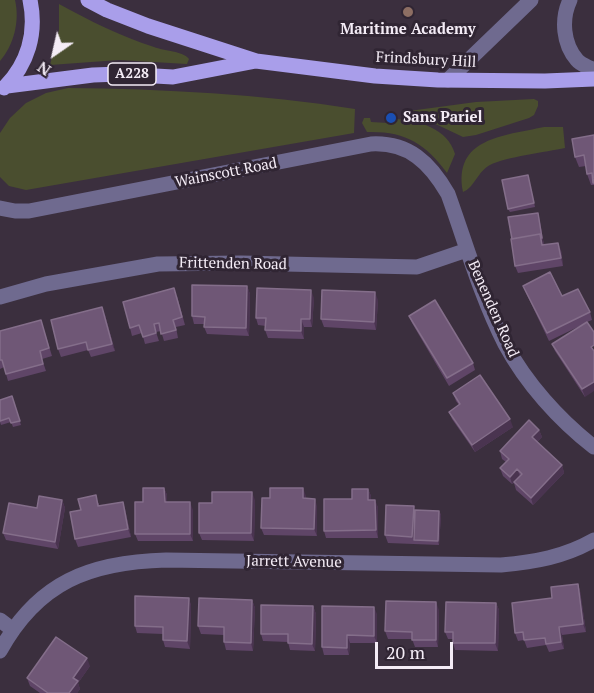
<!DOCTYPE html>
<html>
<head>
<meta charset="utf-8">
<style>
  body { margin:0 }
  #map { position:relative; width:594px; height:693px; overflow:hidden; background:#3b2f3e; font-family:"PT Serif",serif }
  canvas { display:block }
  .north { position:absolute; left:24px; top:24px; width:60px; height:60px; -webkit-text-stroke:4px #302533; paint-order:stroke; rotate:214deg; font-size:16px; font-weight:700; line-height:24px; text-align:center; color:#f4ecf6 }
  .north::after { content:''; display:block; margin:auto; width:21px; height:27px; background:#f4ecf6; clip-path:polygon(50% 0,100% 100%,50% 72%,0 100%) }
  .scale { position:absolute; left:375px; top:642px; width:78px; height:27px; box-sizing:border-box; border:3px solid #f4ecf6; border-top:0; padding-left:8px; font-size:18px; line-height:21px; white-space:nowrap; color:#f4ecf6; -webkit-text-stroke:4px #302533; paint-order:stroke }
</style>
</head>
<body>
<div id="map">
<canvas width="594" height="693"></canvas>
<div class="north">N</div>
<div class="scale">20 m</div>
</div>
<script>
const ctx = document.querySelector('canvas').getContext('2d');
ctx.lineJoin = 'round';
function fillPath(path, color) { ctx.fillStyle = color; ctx.fill(path, 'evenodd'); }
function stroke(path, color, width, dash) { ctx.strokeStyle = color; ctx.lineWidth = width; ctx.lineCap = dash ? 'butt' : 'round'; ctx.setLineDash(dash || []); ctx.stroke(path); }
function drawText(font, color, halo, rows, align = 'center') {
  ctx.font = font + ' "PT Serif",serif'; ctx.lineWidth = 6; ctx.setLineDash([]); ctx.textBaseline = 'middle'; ctx.strokeStyle = halo; ctx.fillStyle = color; for (const [text, x, y, turn = 0] of rows) {
    ctx.save(); ctx.translate(x, y); ctx.rotate((+turn || 0) * Math.PI / 180); ctx.textAlign = isNaN(turn) ? turn : align; if (halo) ctx.strokeText(text, 0, 0); ctx.fillText(text, 0, 0); ctx.restore();
  }
}
fillPath(new Path2D(`
  M0,0H15C20,21 14,45 0,61Z
  M59,4C90,21 120,36 154,47C164,51 183,51 189,59L187,64L119,60L50,65L59,30Z
  M68,88C165,89 260,94 355,109L354,133L26,190L9,186L0,177V133L10,118L26,103L46,93Z
  M534,99L538,101V106L534,115L529,118L476,135L463,137L425,119L409,114V111L476,102Z
  M364,118H370L371,122L388,123L389,119C413,118 448,127 455,154L447,173C425,143 405,131 367,132L362,123Z
  M544,127H563L565,148C547,152 505,157 490,165C478,171 474,188 463,192C453,138 503,136 544,127Z`), '#4a4e2f');
stroke(new Path2D(`
  M570,0C561,19 563,44 577,60C581,65 589,67 594,70
  M448,80L531,0
  M0,208L15,211H29L371,144C409,142 430,163 448,194C466,244 481,297 505,344C526,383 559,420 594,447
  M0,297L46,284L158,264L241,263L417,267L467,250
  M0,620L13,630
  M0,651C38,582 90,562 166,560L501,565C535,562 564,557 594,540`), '#6f6a8f', 15);
stroke(new Path2D(`
  M88,0L107,10L148,26L256,61L375,76L438,80L545,81L594,79
  M7,86L93,75L120,74L173,77L256,61
  M4,88C28,64 37,33 30,0`), '#a99eea', 15);
fillPath(new Path2D(`
  M594,135V185H591L587,174L586,166L579,167L575,157Z
  M529,179L535,207L510,212L508,209Z
  M539,217L544,245L561,250L563,266L518,273L515,266Z
  M247,286L250,294L249,336L207,334L204,327V324H194L192,316Z
  M523,286L562,296L590,312L592,320L587,322L585,397L555,351L552,344L582,325L549,341L526,293Z
  M177,296L185,325L176,327L178,338L164,341L161,331L156,332L159,341L145,344L142,333L132,336L130,328Z
  M314,298L312,327H304V339L268,338L265,330L266,326L258,325L256,318Z
  M378,300L376,330L324,327L321,319Z
  M105,315L115,351L91,357L88,350L61,357L58,349Z
  M409,316L473,363L475,370L449,386L412,323Z
  M41,320L52,356L42,359L46,371L8,381L4,367L0,369V331Z
  M453,393L513,427L475,452L452,419L449,412L459,405L456,401Z
  M12,396L21,425L13,427L11,422L1,425L0,422V400Z
  M539,430L542,437L537,442L562,465L564,473L533,505L516,490L514,483L512,484L503,476L500,468L506,462L502,459L500,451Z
  M164,488L167,495V502L193,510V541H138L135,534L143,502Z
  M368,489L371,496V500L378,507V538H326L324,531L352,499Z
  M306,496V499L317,506V536L264,535L261,528L270,498Z
  M62,500L65,508L58,549L6,540L3,533L37,508Z
  M255,500L254,541L202,540L199,533L212,503Z
  M123,502L125,509L131,537L78,547L75,539L81,510L99,503V506Z
  M415,510L439,511L441,515L439,545L388,543L385,535Z
  M578,584L580,591L586,632L562,635L564,649L549,652L546,645L527,648L524,640L518,641L515,633L552,598Z
  M189,598L191,606L190,649L165,647L163,640V634L137,633L135,626Z
  M252,600L255,608L253,651L226,650L224,642V635L201,634L198,626Z
  M496,603L499,610L498,651L455,650L453,643V639H448L445,632Z
  M313,606L316,614L315,651L290,650L288,642L263,641L261,634Z
  M439,610L438,647H415L412,639H388L385,631Z
  M377,614V643H350L349,655H324L322,647Z
  M90,666L78,683L80,689L77,693H40L30,686L27,678Z`), '#5f4567');
fillPath(new Path2D(`
  M538,213L539,217L545,252L542,245Z
  M558,243L561,250L563,266L561,258Z
  M247,286L250,294L249,336L246,328Z
  M311,290L314,298L312,327L310,319Z
  M375,292L378,300L376,330L374,322Z
  M102,307L105,315L115,351L112,344Z
  M301,319L304,327V339L301,331Z
  M594,382V391L585,397L582,389Z
  M510,419L513,427L475,452L472,445Z
  M539,430L542,437L535,444L532,437Z
  M562,465L564,473L533,505L531,498Z
  M517,469L520,476L512,484L510,477Z
  M164,488L167,495V510L165,502Z
  M303,488L306,496V506L303,498Z
  M368,489L371,496V507L368,500Z
  M252,492L255,500L254,541L251,533Z
  M315,499L317,506V536L314,529Z
  M62,500L65,508L58,549L55,542Z
  M375,500L378,507V538L376,530Z
  M123,502L125,509L131,537L128,529Z
  M190,502L193,510V541L190,534Z
  M414,506L416,514L414,540L412,537Z
  M439,511L441,515L439,545L438,541Z
  M578,584L580,591L586,632L583,624Z
  M189,598L191,606L190,649L187,641Z
  M252,600L255,608L253,651L251,643Z
  M436,602L439,610L438,647L436,640Z
  M496,603L499,610L498,651L495,643Z
  M313,606L316,614L315,651L312,644Z
  M374,607L377,614V643L374,636Z
  M559,627L562,635L564,649L561,642Z
  M347,635L350,643L349,655L347,648Z
  M87,658L90,666L78,683L80,689L77,693H69L73,678Z`), '#4a3450');
const building = new Path2D(`
  M594,135V183H593L592,173L587,174L584,155L575,157L572,139Z
  M528,175L534,203L508,209L502,180Z
  M538,213L542,238L540,234L512,239L508,217Z
  M540,234L542,245L558,243L561,258L515,266L511,239Z
  M550,272L562,296L578,289L590,312L547,333L523,286Z
  M192,285L247,286L246,328L204,327L205,317L192,316Z
  M174,288L182,317L173,320L176,330L161,334L159,323L154,324L156,333L143,337L139,325L130,328L123,302Z
  M257,288L311,290L310,319H301V331L265,330L266,318H256Z
  M322,290L375,292L374,322L321,319Z
  M435,300L473,363L447,378L409,316Z
  M102,307L112,344L88,350L86,342L58,349L51,320Z
  M41,320L49,348L40,351L43,364L6,374L2,360H0V331Z
  M587,322L594,332V345L591,347L594,351V382L582,389L552,344Z
  M480,375L510,419L472,445L449,412L460,404L453,393Z
  M12,396L20,421L11,423L9,418L0,421V400Z
  M529,420L539,430L532,437L562,465L531,498L514,482L522,474L517,469L510,477L500,468L509,459L500,451Z
  M143,488H164L165,502H190V534H135V502H143Z
  M270,488H303V498L315,499L314,529L261,528L262,498H270Z
  M352,489H368V500H375L376,530L324,531V499H352Z
  M212,492H252L251,533H199V503H212Z
  M96,495L98,506L123,502L128,529L75,539L70,512L81,510L78,499Z
  M39,496L62,500L55,542L3,533L9,503L37,508Z
  M386,505L414,506L412,537L385,535Z
  M415,510L439,511L438,541L414,540Z
  M578,584L583,624L559,627L561,642L546,644L545,638L524,640L523,632L515,633L512,603L552,598L551,587Z
  M135,596L189,598L187,641L163,640V627L135,626Z
  M199,598L252,600L251,643L224,642V627L198,626Z
  M386,601L436,602V640H412V632L385,631Z
  M446,602L496,603L495,643H453V632H445Z
  M261,605L313,606L312,644L288,643V634H261Z
  M322,606L374,607V636L347,635V648L322,647Z
  M56,637L87,658L73,678L78,681L69,693H48L27,678Z`);
fillPath(building, '#6f5776');
stroke(building, '#846e8a', 1.5);
for (const [x, y, r, color] of [
  [408,12,6,"#8d6e63"],
  [391,118,6,"#1a4fb4"]
]) { const dot = new Path2D(); dot.arc(x, y, r, 0, 2 * Math.PI); ctx.fillStyle = color; ctx.fill(dot); stroke(dot, '#302533', 2); }
for (const [x, y, w] of [
  [132,74,48]
]) { const box = new Path2D(); box.roundRect(x - w / 2, y - 11, w, 22, 4.5); ctx.fillStyle = '#302533'; ctx.fill(box); stroke(box, '#f4ecf6', 1.5); }
drawText('bold 14px', '#f4ecf6', null, [
  ["A228",132,74]
]);
drawText('bold 15px', '#f4ecf6', '#302533', [
  ["Maritime Academy",408,30],
  ["Sans Pariel",403,118,"left"]
]);
drawText('15px', '#f4ecf6', '#302533', [
  ["Frindsbury Hill",426,60,3],
  ["Wainscott Road",226,173,-11],
  ["Frittenden Road",233,264,1],
  ["Benenden Road",493,309,66],
  ["Jarrett Avenue",294,562,1]
]);
</script>
</body>
</html>
